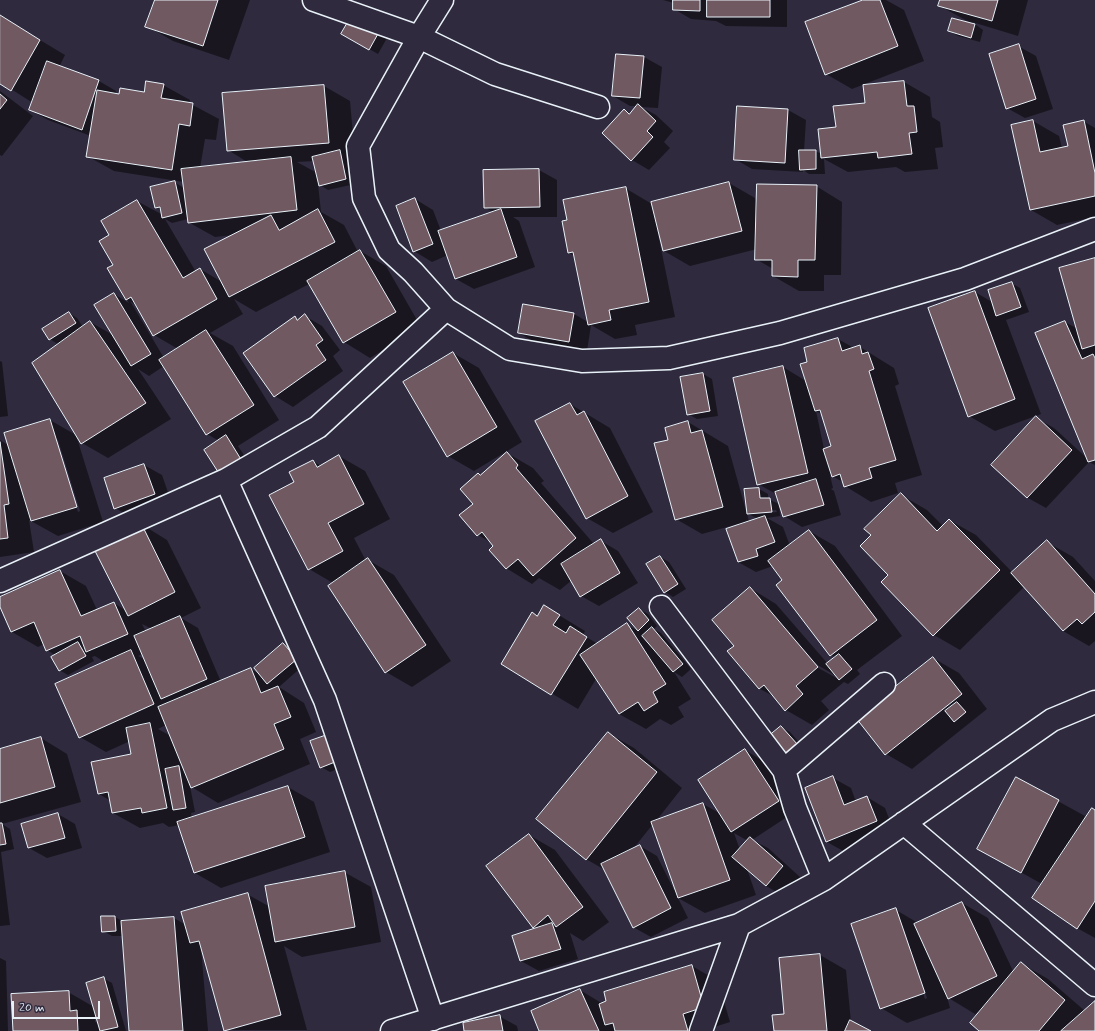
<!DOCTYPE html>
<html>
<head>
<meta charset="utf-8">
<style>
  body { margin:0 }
  #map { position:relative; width:1095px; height:1031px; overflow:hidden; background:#2f2a3d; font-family:Mynerve,sans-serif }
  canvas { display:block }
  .scale { position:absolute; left:12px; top:1001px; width:88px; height:18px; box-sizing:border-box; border:2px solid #e8f1f8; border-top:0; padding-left:5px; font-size:12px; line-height:14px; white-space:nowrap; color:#e8f1f8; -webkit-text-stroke:3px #2f2a3d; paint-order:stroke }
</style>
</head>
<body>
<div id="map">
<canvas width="1095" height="1031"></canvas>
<div class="scale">20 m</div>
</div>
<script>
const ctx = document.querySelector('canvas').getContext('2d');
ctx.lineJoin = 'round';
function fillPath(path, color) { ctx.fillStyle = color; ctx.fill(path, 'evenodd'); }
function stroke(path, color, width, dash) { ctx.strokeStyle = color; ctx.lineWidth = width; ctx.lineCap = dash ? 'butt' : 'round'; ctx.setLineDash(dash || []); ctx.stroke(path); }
fillPath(new Path2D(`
  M156,0H250L229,60L173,41L147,26Z
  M663,0H787V27L726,26L716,21L691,19L674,9V3Z
  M866,0H886L904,10L924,61L852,89L826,74Z
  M941,0H1028L1018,36L972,22L983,30L980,42L958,36L949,31L969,22L940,6Z
  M0,16L65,55L59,67L99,81L116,91L115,94L145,93L163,85L190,100L189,103L219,119L216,140L205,139L200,168L249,163L228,150L223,94L324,86L350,101L355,157V184L328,190L318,184L321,212L344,225L358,252L360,251L386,266L421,327L370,358L344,342L309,284L256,312L234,299L243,314L210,333L233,346L279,420L238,446L251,466L230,480L219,441L207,434L164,366L149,376L138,369L171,419L108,458L82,443L59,345L50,339L69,313L77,318L83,327L90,322L113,335L114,294L129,303L109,268L114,265L110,236L102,221L137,201L163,215L162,210L156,207L174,182L184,188V182L114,171L87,156L91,136L48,120L30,110L33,103L0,82ZM314,161L317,173L297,162ZM165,219L172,223L188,219V222L215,237L233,235L222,282L200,269L196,272ZM130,301L137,306L154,335L178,349L164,358Z
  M378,33L387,38L378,54L343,34Z
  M1018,46L1036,56L1053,109L1025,118L1007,108Z
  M644,57L662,67L658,108L641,107L656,115L673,131L664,142L670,148L649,170L632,160L624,110L630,114L637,106H630L613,96Z
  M904,82L930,97L932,117L940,122L943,147L935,148L938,169L905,172L896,167L848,172L824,159L825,174H809L803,170V172L752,169L735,159L788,110L806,120L804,151H815L822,154L837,128L867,104Z
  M0,91L33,116L2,156L0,155Z
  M1033,121L1059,136L1062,148L1069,147L1083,121L1095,128V217L1057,225L1031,210Z
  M539,170L557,180V217H513L519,221L535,267L474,289L456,279L448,255L432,262L414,251L415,199L433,210L441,231L494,213L485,207Z
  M729,183L755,198L757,203L816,186L842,202L841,275H824V291H799L773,276V269L756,259L757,249L690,266L664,251L659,229H657L675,317L635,325L637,335L615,339L591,325L587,351L536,343L519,333L574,314L588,322L575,256L569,253L568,221L625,188L652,204V202Z
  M1095,259V465L1089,462L1046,508L1028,498L993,465L1036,418L1054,428L1089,460L1065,322L1078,329Z
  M1011,283L1020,288L1029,312L1006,320L1041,414L995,431L969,416L929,309L975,292L992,302Z
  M305,316L322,326L340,350L333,356L343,371L293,407L275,396L245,354L295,318L299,320Z
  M838,339L854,348L860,347L894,368L899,384L895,386L922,475L895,483L898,493L871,502L845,486L843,482L830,475L833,488L831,489L834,491L841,515L802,527L784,516L778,495L758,484L783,367L806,381L808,363ZM816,411L823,415L832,446L824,449Z
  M453,353L479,368L522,442L474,471L448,456Z
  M0,361L2,362L8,416L0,417Z
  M703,374L712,379L718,416L697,419L688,414Z
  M570,404L610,428L653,512L613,533L587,518Z
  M50,420L76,435L103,522L58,536L29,520L34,552L0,557V440L8,445ZM56,440H58L80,511L78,512Z
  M688,422L728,446L746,511L759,489L768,494V499L779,504L780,516L767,518L783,527L790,546L809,531L835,546L902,636L857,670L860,674L848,684L844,682L821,701L829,710L812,725L786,710L775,697L760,689L729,652L736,646L750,588L776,604L828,664L836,658L831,655L773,566L756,572L738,562V524L702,534L676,519L669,440ZM776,510L777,512L755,514V512ZM747,513L758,519L749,522ZM814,663L838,677L840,680L813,665Z
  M507,453L533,468L544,481L541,483L594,544L601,541L618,551L638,583L599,606L581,596L572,580L560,590L539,578L532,584L506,568L492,543L478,535L461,516L475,504L481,476Z
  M339,456L365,471L390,519L354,538L366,561L368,560L394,575L451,661L412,687L386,672L333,583L309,569L295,482L313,461L321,466Z
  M144,465L162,475L172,504L133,518L115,508Z
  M901,495L927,510L943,526L949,520L976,535L1013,573L1047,542L1073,557L1095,581V641L1089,646L1063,631L1024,587L960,650L934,635L889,575L872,535Z
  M141,524L167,540L201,608L181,618L198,628L221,682L251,669L259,674L283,644L292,649L305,664L279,687L304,703L316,732L300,739L310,764L218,803L190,786L195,812L191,813L192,818L288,787L314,802L330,852L221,888L195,873L180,825L169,827L163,823L140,828L113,813L111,801L99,794L133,754L130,741L106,752L80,737L106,663L95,656L92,657L94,661L68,675L59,670L55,655L47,650L44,644L38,647L12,632L0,604V598L60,571L86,586L97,610L114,603L125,610ZM142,624L152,629L146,632ZM143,654L146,660L138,656ZM166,725L171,736L158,729Z
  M660,557L669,562L686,589L673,597L665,592Z
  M544,606L585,631L583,635L598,644L627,625L640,632L629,618L639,609L648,614L657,626L654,629L661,633L691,669L682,677L674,672L691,699L678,707L684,717L671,725L660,719L646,729L619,714L596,679L578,709L502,664Z
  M933,658L959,673L987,709L912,769L886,754Z
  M781,727L790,732L806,750L795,760Z
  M608,733L634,748L682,788L656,821L703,804L721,814L745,750L763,761L796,811L752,840L768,848L800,877L784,896L766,886L747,869L756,895L705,913L678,898L688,918L651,937L633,927L605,870L586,859ZM653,824L676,890H674L657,856L640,846L633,849ZM734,833L748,841L740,850Z
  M41,738L67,754L81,802L2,824L10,829L14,849L1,852L10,925L0,926V750Z
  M311,742L348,765L330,772L321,767Z
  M833,778L851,788L856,802L867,797L885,808L894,832L845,852L827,842Z
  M1016,778L1085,816L1082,822L1083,823L1095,811V938L1077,928L1042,884L979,849Z
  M58,814L75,824L82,848L47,858L29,848Z
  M529,835L555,850L609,922L583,941L570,933L578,959L539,971L521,961L513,937L537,929L533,927Z
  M344,872L371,887L381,942L302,957L284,946L307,1030H225L201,948L208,1031H130L123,936H112L103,931L102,917H115L124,922L174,918L186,925L247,894L270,907Z
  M962,903L988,918L1014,973L1022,964L1048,979L1085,1011L1095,1002V1031H980L982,1010L975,1014L947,997L950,1008L907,1023L881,1008L896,910L918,923ZM902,930H904L927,998L925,999Z
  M820,955L846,970L851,1022L869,1031H775Z
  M0,958L6,961L8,1031H0Z
  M692,966L718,981L730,1022L708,1029L709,1031H541L580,990L603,1004Z
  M103,978L112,983L126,1031H14L68,992L94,1007ZM95,1012L99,1024L95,1022Z
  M499,1016L517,1026L518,1031H466Z`), '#0007');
const building = new Path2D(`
  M155,0H218L203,46L145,27Z
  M673,0H700V11L673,10Z
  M707,0H770V17H707Z
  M863,0H880L898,46L825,75L805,22Z
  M940,0H998L992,21L938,6Z
  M0,15L40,40L11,91L0,84Z
  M351,17L379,32L369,50L341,34Z
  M952,18L975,24L971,38L948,31Z
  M1019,44L1036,99L1006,109L989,54Z
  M616,54L644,56L640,98L612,96Z
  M47,61L99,80L82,130L29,110Z
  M146,81L164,84L161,98L193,103L190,126L179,124L172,170L86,157L97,90L119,94L120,88L144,92Z
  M904,81L907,106H914L917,132L909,133L912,154L878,158L877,152L821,158L818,129L836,127L833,106L865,103L863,85Z
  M324,85L329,143L227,151L222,93Z
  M0,94L7,100L0,109Z
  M638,104L656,121L647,131L653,137L631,161L602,133L624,109L629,114Z
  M737,106L788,109L785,163L734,160Z
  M1033,120L1040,152L1068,146L1063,125L1084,120L1095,173V196L1030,210L1011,125Z
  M340,150L346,179L319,186L312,157Z
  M799,150H816V169L800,170Z
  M291,157L297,210L188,223L181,169Z
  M539,169L540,207L484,208L483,170Z
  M175,181L182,213L162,218L160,207L155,208L150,187Z
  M729,182L742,231L663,251L651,202Z
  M757,184L817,185L815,260H798V277L772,276V260H755Z
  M626,187L649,302L609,310L611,320L588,325L573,252L568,253L562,221L567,220L563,200Z
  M415,198L433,244L413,252L396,206Z
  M137,200L183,278L200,268L217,299L153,336L131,297L126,300L107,268L113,265L99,241L109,235L101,221Z
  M318,209L335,242L229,297L204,249L271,215L279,230Z
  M501,209L517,257L455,279L438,231Z
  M360,250L396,312L343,343L307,281Z
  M1095,258V345L1082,349L1059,268Z
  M1012,282L1021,307L996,316L988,290Z
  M975,291L1015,399L968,417L928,308Z
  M114,293L151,354L131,366L94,305Z
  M523,304L574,313L569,342L518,333Z
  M69,312L76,323L49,340L42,329Z
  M305,314L323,340L316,345L326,360L274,397L243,353L295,316L297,320Z
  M90,321L146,403L81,444L32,363Z
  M1065,321L1082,359L1093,354L1095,358V460L1088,462L1035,333Z
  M206,330L254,405L206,435L159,360Z
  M838,338L842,351L860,345L862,354L868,352L874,369L869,371L896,460L869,468L872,478L844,487L840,474L832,477L823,449L831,446L820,410L815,411L800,364L807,362L804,348Z
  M453,352L497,427L447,457L403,382Z
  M783,366L808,473L757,485L733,378Z
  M703,373L710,411L687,415L680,377Z
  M570,403L577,415L584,411L628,496L586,519L535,421Z
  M1036,416L1072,450L1027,498L991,465Z
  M50,419L77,507L31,521L4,433Z
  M688,421L691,433L702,430L723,507L675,520L654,443L668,440L665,428Z
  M226,435L242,461L220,475L204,450Z
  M0,442L9,504L4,505L8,538L0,539Z
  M507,452L518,465L516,468L576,538L533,576L518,559L506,569L489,550L493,546L482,532L477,536L459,515L473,504L460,489L478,473L480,475Z
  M339,455L364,504L328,523L343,551L308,570L269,495L294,482L289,472L313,460L317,467Z
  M144,464L155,494L114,509L104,478Z
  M816,479L824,505L783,517L775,492Z
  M759,488L760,498H770L772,512L747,514L744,489Z
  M901,493L937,531L949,519L1000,570L933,636L881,582L888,575L860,546L871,535L864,529Z
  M765,516L775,542L756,549L758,556L738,562L726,529Z
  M141,523L175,592L128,616L93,547Z
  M809,530L877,620L830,656L776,585L782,580L768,561Z
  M601,539L620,573L580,597L561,564Z
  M1047,540L1095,594V612L1082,624L1077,619L1063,631L1011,573Z
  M660,556L678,584L664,593L646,564Z
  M368,558L426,645L385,673L328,586Z
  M60,570L81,616L114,602L128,634L86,652L80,636L46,651L34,622L11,632L0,607V597Z
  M750,587L818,667L796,686L803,694L785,711L764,685L759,689L727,651L734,646L712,620Z
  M544,605L560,615L553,625L566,633L570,626L587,637L551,695L501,664L532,612L537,616Z
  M639,608L649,620L638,631L627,618Z
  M180,616L207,679L161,699L134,636Z
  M627,623L666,684L653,692L658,702L644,711L638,702L619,714L580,655Z
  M652,627L683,664L673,672L642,636Z
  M78,642L86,656L59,671L51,657Z
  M283,643L297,659L267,684L254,668Z
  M131,650L154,704L79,738L55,684Z
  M839,654L852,669L839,680L826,664Z
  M933,657L962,694L885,755L856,718Z
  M251,668L261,693L278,686L291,717L274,724L284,749L191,788L158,707Z
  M957,702L966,712L954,722L945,711Z
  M150,723L167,808L142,813L141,808L112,813L108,792L98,794L91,762L131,754L126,728Z
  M781,726L798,745L786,756L769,736Z
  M608,732L657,772L586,860L536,819Z
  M330,734L340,760L320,768L310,741Z
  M41,737L55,787L0,803V749Z
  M745,749L779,801L731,832L698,780Z
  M179,766L186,808L173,810L165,769Z
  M833,776L844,805L867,796L877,821L826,842L805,788Z
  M1016,777L1059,800L1021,873L977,849Z
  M288,786L305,837L194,873L177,822Z
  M703,803L730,880L678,898L651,822Z
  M1092,808L1095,810V901L1077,929L1032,898Z
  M58,813L65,838L28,848L21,824Z
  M0,823H2L6,844L0,845Z
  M529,834L583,907L556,927L548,915L533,928L486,866Z
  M750,837L783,866L766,886L732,857Z
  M640,845L671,908L633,928L601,864Z
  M345,871L355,927L275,942L265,886Z
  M248,893L281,1015L224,1031L199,941L190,943L181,912Z
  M962,902L997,976L948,999L914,924Z
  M896,908L925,993L880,1009L851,924Z
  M101,916H115L116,931L102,932Z
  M174,917L183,1031H129L121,921Z
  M552,923L561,949L520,961L512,936Z
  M820,954L827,1031H774L772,1015L784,1014L779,958Z
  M1021,962L1065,1000L1039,1031H979L970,1023Z
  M692,965L704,1007L683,1014L688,1031H615L613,1023L605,1025L599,1004L606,1001L604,992Z
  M104,977L118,1027L100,1031L86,983Z
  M580,989L599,1031H539L531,1011Z
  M69,991L70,1011L77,1010L78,1031H13L11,994Z
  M1095,1001V1031H1061Z
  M500,1015L503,1031H464L463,1023Z
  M850,1020L871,1031H845Z`);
fillPath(building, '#715962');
stroke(building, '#e8f1f8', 1);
const street = new Path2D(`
  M314,0L419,37L495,74L598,107
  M442,0L419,37L358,146L364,198L389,250L413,272L446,309
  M226,480L325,700L433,1019
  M0,581L226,480L318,427L446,309L510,349L582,361L669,358L780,333L965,279L1095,229
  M661,607L784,770L795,808L824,879
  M784,770L884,684
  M904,823L1095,985
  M392,1031L739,925L824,879L1052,720L1095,702
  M701,1031L739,925`);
stroke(street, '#e8f1f8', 25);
stroke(street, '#2f2a3d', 22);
</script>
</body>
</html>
